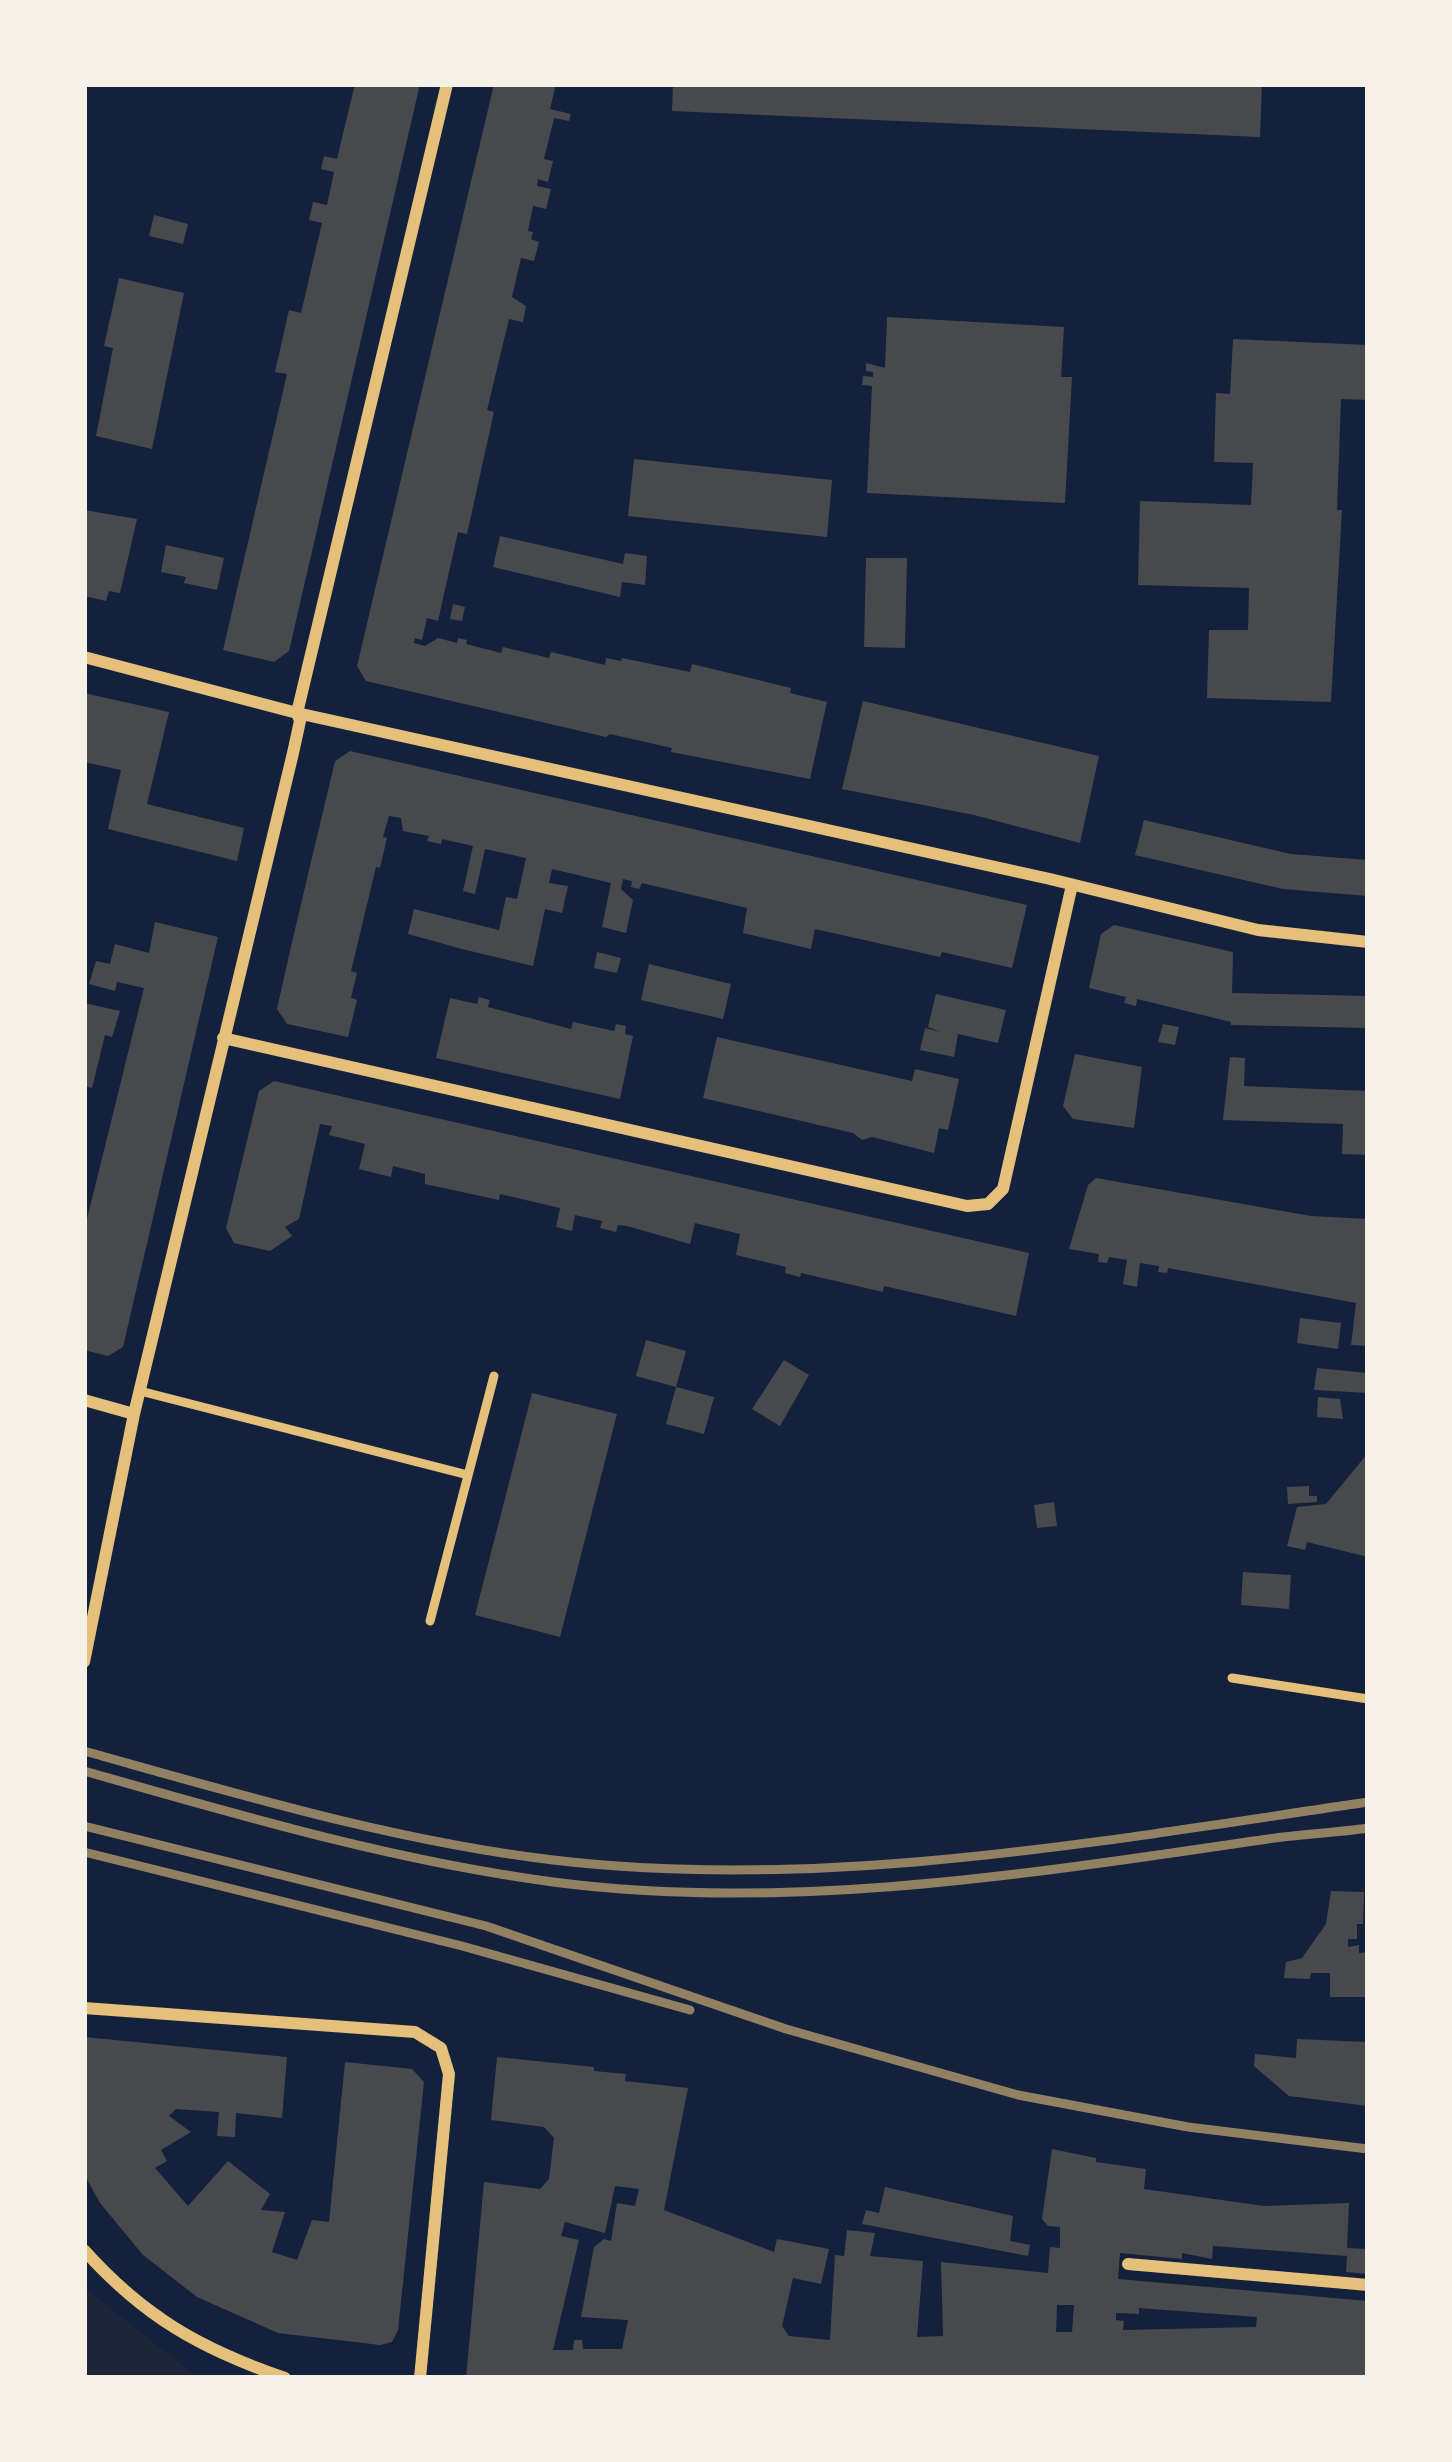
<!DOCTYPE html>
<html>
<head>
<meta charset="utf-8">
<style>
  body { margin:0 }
  #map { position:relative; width:1452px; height:2462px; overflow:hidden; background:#14213d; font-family:"Source Serif 4",serif }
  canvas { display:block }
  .frame { position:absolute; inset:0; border:87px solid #f6f1e7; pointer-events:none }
</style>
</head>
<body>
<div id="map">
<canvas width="1452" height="2462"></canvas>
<div class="frame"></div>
</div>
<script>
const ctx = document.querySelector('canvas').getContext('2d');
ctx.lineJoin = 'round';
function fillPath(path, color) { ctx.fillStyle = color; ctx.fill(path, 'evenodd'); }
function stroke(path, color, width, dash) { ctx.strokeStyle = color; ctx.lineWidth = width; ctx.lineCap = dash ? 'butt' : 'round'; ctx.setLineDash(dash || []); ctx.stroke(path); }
fillPath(new Path2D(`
  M84,2288L199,2378H84Z`), '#1d2539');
fillPath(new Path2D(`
  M355,84H420L289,651L274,662L223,650L287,374L275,372L289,310L301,313L322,223L309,220L313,202L327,205L334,172L321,169L324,156L337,159Z
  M494,84H556L550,109L571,114L569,121L554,118L544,159L553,161L548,182L538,179L537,186L551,189L546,209L533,206L528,231L533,232L531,239L539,242L534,261L521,258L512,297L526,306L523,322L509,319L487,410L494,412L467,534L458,532L438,621L427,618L422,640L415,638L414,643L425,646L438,638L457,643L458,638L467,640L466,644L501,653L503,647L549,658L551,652L605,665L606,658L621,661L622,658L690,672L692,664L791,688L790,693L827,702L810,779L671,752L672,748L610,734L606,737L366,681L357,666Z
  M673,84H1262L1260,137L672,111Z
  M154,215L188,224L183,244L149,236Z
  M119,278L184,293L152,449L96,436L113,348L104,346Z
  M887,317L1064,327L1061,377H1072L1065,503L867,493L872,386L862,385L863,376L873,377V372L866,371V363L885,368Z
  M1233,339L1368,345V400L1341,399L1337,510H1342L1331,702L1207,698L1209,630H1248L1249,588L1138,585L1140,501L1251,505L1253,463L1214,462L1216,393L1230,394Z
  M634,459L832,480L827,537L628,516Z
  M84,510L137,519L120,593L109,591L106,601L84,596Z
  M500,536L623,564L625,553L647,556L645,585L622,582L620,597L493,567Z
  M166,545L224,558L217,590L184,583L186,577L161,572Z
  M866,558H907L905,648L864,647Z
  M453,604L465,607L462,621L450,619Z
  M84,693L169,712L147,804L244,828L237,861L108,829L121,770L84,762Z
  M863,701L1099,756L1080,843L974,815L842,789Z
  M350,751L1027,905L1012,968L942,952L940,957L815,929L811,949L743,933L747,908L642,883L639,889L631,887L632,881L623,879L621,889L633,900L626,933L602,927L611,883L552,869L549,883L568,886L562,913L545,909L533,966L462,949L408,934L414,909L499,930L506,897L517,899L526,858L485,849L475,894L463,891L473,846L442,839L441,844L427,841L429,836L403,831L401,818L389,816L383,837L387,838L380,868L376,867L351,971L357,973L351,998L357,1000L348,1037L287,1024L277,1009L292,942L335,761Z
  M1144,820L1291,854L1368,860V896L1283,889L1135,855Z
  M155,922L218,937L123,1347L108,1356L84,1350V1231L144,988L117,982L115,991L89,984L96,961L110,964L115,944L149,953Z
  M1114,925L1233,952L1232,993L1368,996V1028L1231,1025V1022L1137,999L1136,1006L1124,1003L1126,997L1089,988L1101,934Z
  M597,952L621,958L617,973L594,968Z
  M649,964L731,984L723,1019L641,1000Z
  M936,994L1006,1010L998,1043L958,1034L954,1057L920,1050L925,1028L941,1032L928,1027Z
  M479,997L490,1000L488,1007L571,1029L573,1022L614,1031L616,1024L626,1026L625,1034L633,1036L620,1099L436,1058L450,998L477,1004Z
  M84,1003L120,1011L112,1037L105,1035L92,1088L84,1086Z
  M1163,1024L1179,1027L1175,1045L1158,1042Z
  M717,1037L912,1081L915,1069L959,1079L948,1130L939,1128L934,1153L872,1137L862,1140L853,1133L703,1098Z
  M1075,1054L1142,1067L1134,1128L1073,1119L1063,1106Z
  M1230,1057L1245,1058L1244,1086L1368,1091V1155L1342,1154L1343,1124L1223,1120Z
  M274,1081L1029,1253L1016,1316L884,1286L883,1292L801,1273L800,1277L785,1273L786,1267L736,1255L740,1234L695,1223L690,1244L627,1226L618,1225L616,1232L600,1228L602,1221L575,1215L572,1231L556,1227L560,1208L500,1194L499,1200L425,1184V1174L393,1166L391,1177L359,1169L365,1144L329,1135L332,1126L320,1124L299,1219L285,1227L292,1236L270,1251L234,1243L226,1228L259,1091Z
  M1096,1178L1311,1216L1368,1219V1346L1351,1345L1356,1303L1168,1268L1167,1273L1158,1272L1159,1266L1140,1263L1137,1287L1123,1284L1127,1260L1109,1257L1107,1263L1098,1262L1099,1254L1069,1249L1088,1185Z
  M1300,1318L1341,1323L1338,1349L1297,1343Z
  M646,1340L686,1351L676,1387L636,1376Z
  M784,1360L809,1375L780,1426L752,1409Z
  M1317,1368L1368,1373V1393L1314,1390Z
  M676,1387L714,1397L704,1434L666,1424Z
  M532,1393L617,1414L560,1637L475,1615Z
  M1318,1397L1340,1399L1343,1419L1317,1417Z
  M1368,1453V1557L1307,1542L1305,1550L1287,1546L1297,1507L1326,1504Z
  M1309,1486V1496H1317V1502L1288,1504L1287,1487Z
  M1054,1502L1057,1526L1037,1528L1034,1505Z
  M1243,1572L1291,1575L1289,1609L1241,1605Z
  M1331,1891L1364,1892L1363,1924H1357V1939H1348V1947L1359,1945V1953L1368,1952V1997H1330V1973H1311L1310,1979L1284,1978L1286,1962L1302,1958L1326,1924Z
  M84,2037L287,2057L282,2118L236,2113L235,2137L217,2136L219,2112L176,2109L169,2116L191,2132L161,2150L167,2161L155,2168L188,2206L228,2161L270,2194L261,2210L285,2212L272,2252L297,2260L312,2220L329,2222L345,2062L412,2069L424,2082L398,2330L392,2342L380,2345L278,2333L197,2297L143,2255L100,2203L84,2174Z
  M1297,2039L1368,2042V2106L1289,2096L1254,2066L1255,2054L1296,2058Z
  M497,2057L594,2067V2071L626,2074L625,2081L688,2088L664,2210L774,2252L777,2239L829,2249L821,2284L793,2278L782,2326L789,2336L830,2340L835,2255L844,2256L847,2230L875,2233L870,2256L923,2261L917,2337L943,2336L941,2262L1048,2273L1050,2247L1060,2248V2227L1048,2226L1042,2219L1052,2149L1096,2158V2162L1146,2169L1144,2189L1264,2206L1349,2203L1347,2248L1368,2249V2274L1346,2272L1347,2256L1213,2246L1212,2259L1182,2253V2259L1120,2253L1118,2279L1368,2301V2378H466L484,2182L540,2189L549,2179L554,2138L544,2127L491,2120ZM615,2186L639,2189L635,2206L617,2203L611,2241L604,2239L594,2247L581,2317L628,2320L622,2349H583L582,2340H574L573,2350H553L579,2240L561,2236L565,2222L605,2233ZM1057,2305H1074L1072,2332H1056ZM1139,2308L1257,2317L1256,2327L1123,2330L1124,2321L1116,2320V2313L1139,2314Z
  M885,2187L1013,2216L1010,2241L1030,2245L1028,2256L862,2224L866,2210L879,2213Z`), '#48494c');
stroke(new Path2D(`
  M140,1391L468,1475
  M430,1621L494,1376
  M1232,1678L1368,1699`), '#e5c07b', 9);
stroke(new Path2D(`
  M84,657L297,713L1050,879L1258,930L1368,942
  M223,1038L967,1206L988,1204L1003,1189L1072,885
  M84,1400L134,1414
  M84,1662L134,1414L293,753L300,721L297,713L447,84
  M84,2008L415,2032L441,2048L449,2074L420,2378
  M84,2250C144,2317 201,2349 285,2378
  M1128,2264L1368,2285`), '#e5c07b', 12);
stroke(new Path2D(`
  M84,1751C238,1794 394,1841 553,1860C824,1892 1101,1841 1368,1802
  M84,1771C238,1815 394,1861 553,1882C790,1913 1034,1873 1268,1839C1301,1834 1335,1833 1368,1828
  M84,1826L486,1926L786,2029L1018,2095L1188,2127L1368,2149
  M84,1852L462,1946L690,2010`), '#918062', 9);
</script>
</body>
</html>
